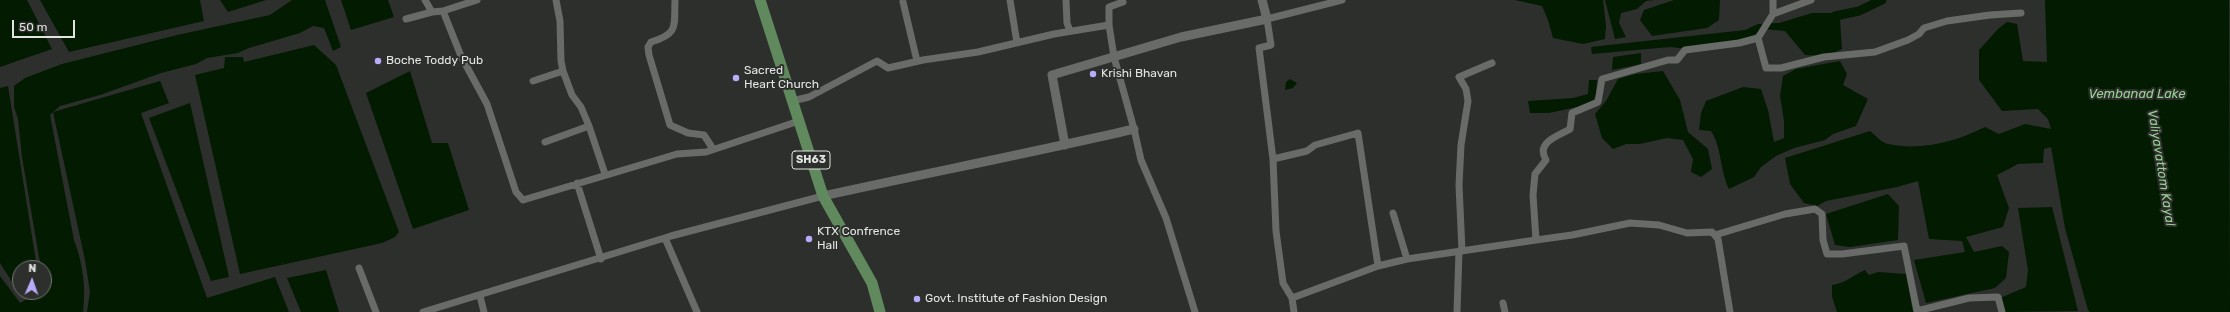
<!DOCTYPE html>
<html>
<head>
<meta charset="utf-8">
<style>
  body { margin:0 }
  #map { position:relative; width:2230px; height:312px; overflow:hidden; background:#2d2f2d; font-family:Rubik,sans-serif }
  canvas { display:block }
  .north { position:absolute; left:12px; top:260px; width:40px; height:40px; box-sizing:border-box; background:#2d2f2d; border:1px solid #757775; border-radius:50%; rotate:2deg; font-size:11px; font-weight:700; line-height:16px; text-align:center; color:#e2e4e2 }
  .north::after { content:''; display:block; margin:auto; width:14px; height:18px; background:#b9abf7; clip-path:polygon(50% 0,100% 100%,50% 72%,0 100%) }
  .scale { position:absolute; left:12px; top:20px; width:63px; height:18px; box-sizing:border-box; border:2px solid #e2e4e2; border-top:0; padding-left:5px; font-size:12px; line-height:14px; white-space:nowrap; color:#e2e4e2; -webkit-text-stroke:3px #2d2f2d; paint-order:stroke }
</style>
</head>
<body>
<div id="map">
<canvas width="2230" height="312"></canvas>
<div class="north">N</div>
<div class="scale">50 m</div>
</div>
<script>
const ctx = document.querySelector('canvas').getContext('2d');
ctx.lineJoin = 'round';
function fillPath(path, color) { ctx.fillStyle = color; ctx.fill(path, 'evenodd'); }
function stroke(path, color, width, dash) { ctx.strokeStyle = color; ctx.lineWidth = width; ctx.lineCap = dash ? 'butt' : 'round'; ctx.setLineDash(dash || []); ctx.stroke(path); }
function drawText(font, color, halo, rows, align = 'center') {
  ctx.font = font + ' Rubik,sans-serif'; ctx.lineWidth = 4; ctx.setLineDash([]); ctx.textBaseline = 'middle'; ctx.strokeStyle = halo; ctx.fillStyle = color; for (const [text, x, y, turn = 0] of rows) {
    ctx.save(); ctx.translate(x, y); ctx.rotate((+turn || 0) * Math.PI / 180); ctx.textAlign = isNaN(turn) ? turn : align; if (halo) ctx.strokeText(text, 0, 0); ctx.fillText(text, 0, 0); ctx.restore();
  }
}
fillPath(new Path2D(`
  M0,0H27L52,49L0,67Z
  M40,0H200L204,21L69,52Z
  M220,0H266L228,12Z
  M292,0H325L341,47L333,51L324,28L313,26L300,33L249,48L238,53L207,58L196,64L161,73L100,95L60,106L53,112L160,81L169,103L141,113L207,298L275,277L289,312H87L90,292L85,260L53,112L50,115L74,240C83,264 86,287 83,312H0V276L20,303L40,292H44V268H42L39,257L22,157L18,119L14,107V86L25,78L62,64L177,35L270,15Z
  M341,0H388L394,17L351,30Z
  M1515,0H1603L1606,26L1605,39L1583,44L1553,38L1548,20L1542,6Z
  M1605,0H1655L1646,1L1637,9L1621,13L1619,23L1626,37L1615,39Z
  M1674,0H1720L1719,20L1707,28L1652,36L1640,20L1644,10Z
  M2045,0H2229L2230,312H2090L2088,310L2065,228L2051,147L2044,149L2043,163L2018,164L1997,175L2009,208L2003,227L1966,237L1974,252L2002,246L2009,252L2006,278L1995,288L1926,303L1914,260L1965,252L1962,241L1929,239L1918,181L1897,187L1826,201L1817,206L1804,203L1790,184L1785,158L1870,131C1875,135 1882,143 1888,144C1920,151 1956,142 1985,127L1999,134L2025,124L2051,129L2048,119L2038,109L2002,111L1979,80V50L1998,29L2007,22L2017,24L2023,61L2047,62Z
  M1812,13H1831L1840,19L1842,49C1831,55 1818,56 1805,55L1785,31L1763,29L1745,41L1689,49L1670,47L1592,54L1591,47L1745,30L1758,24L1779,23Z
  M314,45L336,65L399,232L395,237L382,243L240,274L195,75L224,68L225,57H243L244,62Z
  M1641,53V64L1612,70L1613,57Z
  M1840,61L1847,74L1843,85L1868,99L1856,126L1833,134L1825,140L1794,148L1776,156L1761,167L1754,177L1729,189C1720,171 1722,148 1711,131L1699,130L1701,113L1706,101L1743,87L1761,89L1768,110L1774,142L1784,138V121L1780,96L1783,76L1796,69Z
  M410,71L432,143H448L469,210L413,229L366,93Z
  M1663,71L1680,100L1688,132L1708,149L1712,169L1701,177L1691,172L1693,159L1683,140L1667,138L1640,144H1626L1613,149L1602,138L1595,114L1606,101L1618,79L1636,74Z
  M1290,79L1297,83L1293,88L1285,90L1286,82Z
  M1589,80H1597L1596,95L1591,104L1549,113H1530L1528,101L1573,98L1588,94Z
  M8,86L37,268H20V292H27L21,296L0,263V88Z
  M190,103L229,277L211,281L149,118Z
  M1888,194L1899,206L1898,240L1850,247L1835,245L1826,214Z
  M2052,207L2078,311L2004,312L2000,298L2026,287L2028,270L2018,208Z
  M326,270L339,312H301L287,278Z
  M1865,270L1869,275L1878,272L1906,274L1913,312H1837L1832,297V285C1846,283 1853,275 1865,270Z`), '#021b01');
stroke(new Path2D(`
  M1835,16L1859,11L1882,0`), '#021b01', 9);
stroke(new Path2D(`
  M425,0L432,12
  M556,0L560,21L561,61L563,71L572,95L581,107L589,126L605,174
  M675,0C674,26 679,34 651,42L648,47L649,55L670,125L688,133L704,135L713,149
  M1010,0L1017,43
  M1066,0L1067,23L1070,31
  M1773,0V14
  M903,2L917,61
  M1123,2L1109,7V25L1114,57L1134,129L1141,160L1166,218L1195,312
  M443,11L461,56L487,104L516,192L523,200L677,154L706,152L799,121
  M406,19L432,12L443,11L477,0
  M1758,38L1766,68H1781L1824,57L1875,52L1908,40L1919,34L1924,28L1947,21L1990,15L2021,13
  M533,81L563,71
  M792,101L809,97L877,61L888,68L923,60L978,52L1054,34L1109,25
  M545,142L589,126
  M1273,159L1307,151L1315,145L1358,133L1378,266
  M577,183L601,259
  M1393,213L1407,259
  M1715,235L1785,214L1815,209L1822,214L1823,240L1827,254H1842L1904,246L1917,311L1969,298L1998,297L2002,312
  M665,238L697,312
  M1536,240L1572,235L1630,223L1659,225L1687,233L1712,232L1718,239L1730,312
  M1462,251L1459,185L1461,145L1468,101L1466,89L1459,77L1492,63
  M359,268L376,312
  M480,296L484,312
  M1292,298L1283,283L1276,231L1273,159L1259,48L1271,45L1267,19L1342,0
  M1503,303L1505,312
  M423,312L671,236L823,196
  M1294,312L1292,298L1378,266L1407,259L1536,240L1533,195L1535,174L1546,160C1535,142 1559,136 1570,129L1572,113L1598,102L1602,79L1668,60H1677L1685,50L1739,43L1758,38L1773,14L1811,0
  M1457,312L1459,251`), '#686b68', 7);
stroke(new Path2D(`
  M1065,145L1052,75L1181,37L1267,19L1262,0
  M823,196C927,173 1031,153 1134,129`), '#686b68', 9);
stroke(new Path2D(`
  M760,0L823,196L872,283L880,312`), '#608a5d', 11);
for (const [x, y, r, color] of [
  [378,61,4,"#b9abf7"],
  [1093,74,4,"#b9abf7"],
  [736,78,4,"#b9abf7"],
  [809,239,4,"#b9abf7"],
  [917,299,4,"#b9abf7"]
]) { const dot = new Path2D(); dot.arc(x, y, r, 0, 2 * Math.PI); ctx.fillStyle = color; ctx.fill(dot); stroke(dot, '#2d2f2d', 1.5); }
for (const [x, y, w] of [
  [811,160,38]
]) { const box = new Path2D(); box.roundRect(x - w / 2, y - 9, w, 18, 3); ctx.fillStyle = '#2d2f2d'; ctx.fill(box); stroke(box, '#e2e4e2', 1); }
drawText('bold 11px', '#e2e4e2', null, [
  ["SH63",811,160]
]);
drawText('12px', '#e2e4e2', '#2d2f2d', [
  ["Boche Toddy Pub",386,61],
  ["Sacred",744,71],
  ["Heart Church",744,85],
  ["Krishi Bhavan",1101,74],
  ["KTX Confrence",817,232],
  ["Hall",817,246],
  ["Govt. Institute of Fashion Design",925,299]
], 'left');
drawText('italic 13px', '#97d191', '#2d2f2d', [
  ["Vembanad Lake",2137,94],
  ["Valiyavattom Kayal",2161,168,81]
]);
</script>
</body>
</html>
